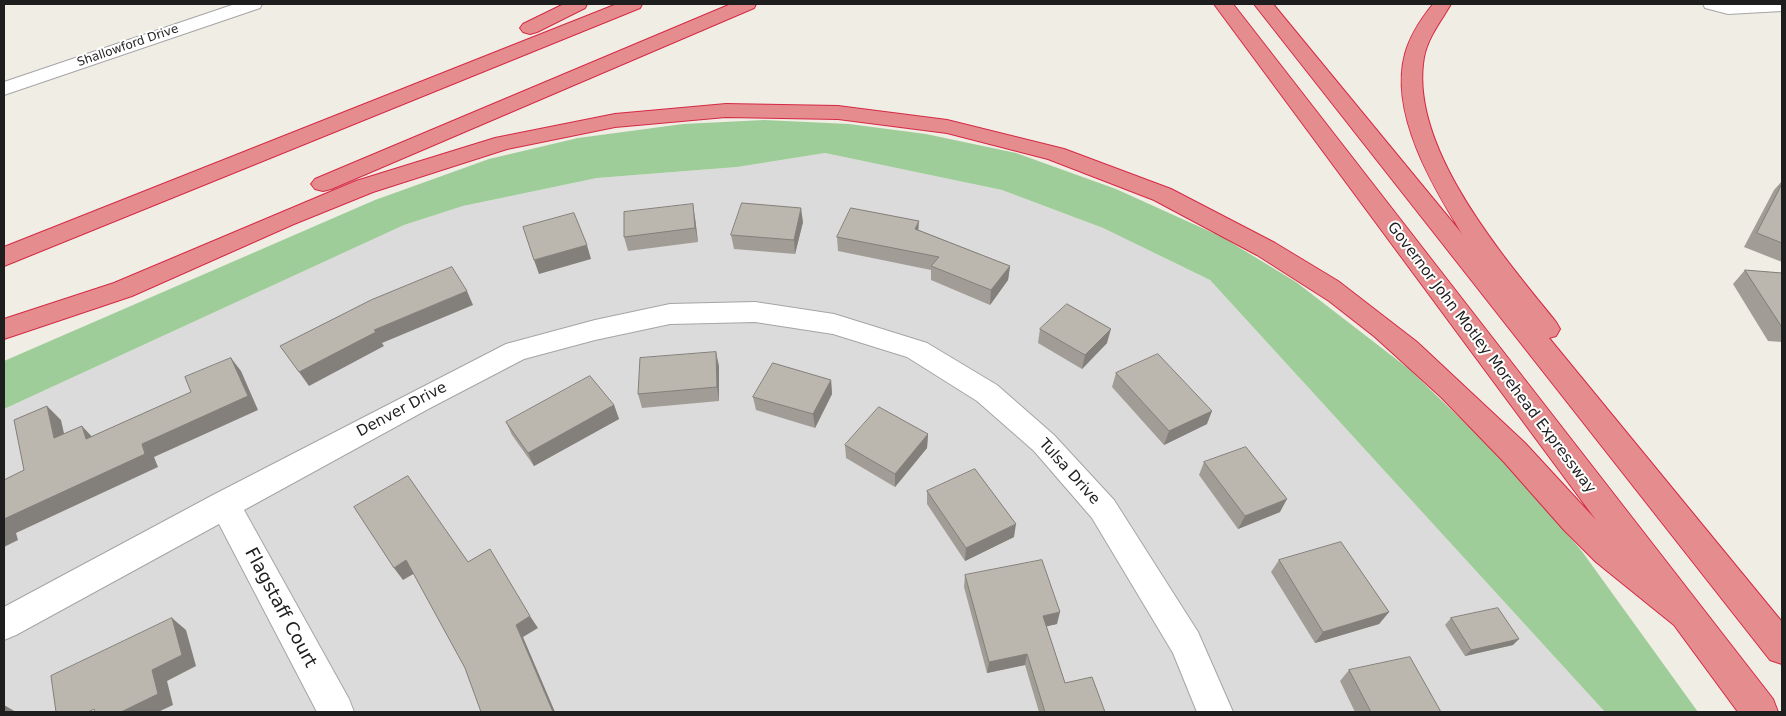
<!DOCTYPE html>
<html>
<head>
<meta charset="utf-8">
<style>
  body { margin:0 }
  #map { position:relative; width:1786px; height:716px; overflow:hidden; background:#efede4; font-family:"DejaVu Sans",sans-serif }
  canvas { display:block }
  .frame { position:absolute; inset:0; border:5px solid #1e1e1e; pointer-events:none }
</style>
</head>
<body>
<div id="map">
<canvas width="1786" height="716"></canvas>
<div class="frame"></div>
</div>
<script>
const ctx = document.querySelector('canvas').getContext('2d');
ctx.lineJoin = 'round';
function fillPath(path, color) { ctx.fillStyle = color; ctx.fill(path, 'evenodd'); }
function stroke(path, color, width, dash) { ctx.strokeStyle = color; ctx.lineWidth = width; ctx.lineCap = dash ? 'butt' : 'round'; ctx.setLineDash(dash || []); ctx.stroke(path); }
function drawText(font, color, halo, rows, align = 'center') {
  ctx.font = font + ' "DejaVu Sans",sans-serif'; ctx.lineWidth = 4; ctx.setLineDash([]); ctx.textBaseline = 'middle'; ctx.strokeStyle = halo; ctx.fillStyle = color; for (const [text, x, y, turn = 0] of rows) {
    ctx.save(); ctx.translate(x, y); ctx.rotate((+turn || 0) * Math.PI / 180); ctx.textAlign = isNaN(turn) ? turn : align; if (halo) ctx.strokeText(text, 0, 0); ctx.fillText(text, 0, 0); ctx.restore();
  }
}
fillPath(new Path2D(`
  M825,153L1002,190L1103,228L1210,280L1605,712H4V409L404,225L463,206L597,178L737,167Z`), '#dcdbdb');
fillPath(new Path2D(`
  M764,120L849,124L926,134L1016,153L1116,189L1222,237L1296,282L1409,369L1496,453L1581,550L1698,712H1605L1210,280L1103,228L1002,190L825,153L737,167L597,178L463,206L404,225L4,409V361L375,200L489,159L578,138L683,124Z`), '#9fcd9a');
const minor = new Path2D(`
  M235,4H262L260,8L4,95V82Z
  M1703,4H1782V11L1728,14L1705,8Z
  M755,302L834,314L927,343L997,385L1054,435L1114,500L1198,632L1233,712H1197L1173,653L1092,518L1034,451L977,401L907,357L833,334L755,322L670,324L595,340L524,359L430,408L244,510L349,699L354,712H317L219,524L16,635L4,640V607L213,495L506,344L595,320L670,304Z`);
const motorway = new Path2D(`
  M564,4H587L585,8L537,32L530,34L523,32L520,28L523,24Z
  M617,4H642L640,8L4,266V247Z
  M731,4H756L754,8L331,189L323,191L315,189L311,184L315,179Z
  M1214,4H1233L1773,699L1778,712H1738L1674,625L1596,562L1564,530L1503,461L1441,397L1375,337L1329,301L1257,255L1154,200L1048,159L947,133L838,119L726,117L615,127L507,149L373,192L294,224L132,296L4,339V319L114,283L356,181L495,138L615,114L726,104L838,106L947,120L1064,149L1171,189L1275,243L1338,281L1417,342L1525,443L1596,520Z
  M1254,4H1273L1463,235C1433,187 1389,113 1405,54C1410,35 1421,19 1433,4H1451C1441,21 1428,37 1424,57C1408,147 1504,257 1556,322L1560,329L1556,336L1549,338L1782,622V664L1770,660Z`);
stroke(minor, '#a5a5a5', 2);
stroke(motorway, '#d62844', 2);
fillPath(minor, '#fff');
fillPath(motorway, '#e58d8e');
fillPath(new Path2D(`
  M1782,181V262L1744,247L1774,190Z
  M695,218L698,242L628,251L624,237Z
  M803,222L795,254L734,249L731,235Z
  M919,230L1010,266L1008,280L990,305L931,280V270L838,251L837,237Z
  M1745,270L1782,273V342L1768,341L1733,284Z
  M1040,329L1107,343L1082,369L1038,343Z
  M719,366V401L642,408L638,394Z
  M1116,373L1207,424L1164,445L1112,387Z
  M831,380L832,394L815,428L756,410L753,397Z
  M614,405L619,419L534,466L512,435L506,422Z
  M928,434L927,448L895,487L846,458L845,445Z
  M1204,462L1280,512L1238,529L1199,475Z
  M927,491L1014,537L965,561L927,504Z
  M1279,560L1389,612L1379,624L1315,643L1271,572Z
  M965,575L1057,624L1046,626L1065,683L1105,712H1039L1025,665L987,673L964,587Z
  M1451,618L1513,645L1465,656L1445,625Z
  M1349,670L1441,712H1355L1340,681Z`), '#a19d96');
fillPath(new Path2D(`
  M693,204L695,218L698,242L695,228Z
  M801,208L803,222L795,254L794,240Z
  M919,221L918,236L915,229Z
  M587,245L591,259L539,274L534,260Z
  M1010,266L1008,280L990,305L991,290Z
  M467,291L473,305L382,343L384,346L309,386L299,372L374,330Z
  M1111,329L1107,343L1082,369L1085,355Z
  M716,352L719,366V401L717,387Z
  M231,358L241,371L258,410L154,457L158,467L16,533L18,540L4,547V519L142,444Z
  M831,380L832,394L815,428L813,414Z
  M614,405L619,419L534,466L528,453Z
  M47,406L61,420L68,451L54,438Z
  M1212,411L1207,424L1164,445L1169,431Z
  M82,426L95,440L86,439Z
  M928,434L927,448L895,487V474Z
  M1287,499L1280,512L1238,529L1245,516Z
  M1016,524L1014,537L965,561L966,548Z
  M406,560L415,573L403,580L394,568Z
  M1060,612L1057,624L1040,628L1043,616Z
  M1389,612L1379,624L1315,643L1323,632Z
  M530,616L538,628L523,637L555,712H553L516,625Z
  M172,618L186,630L196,666L167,681L173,705L158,712H121Z
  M1519,639L1513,645L1465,656L1471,650Z
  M1027,654L1025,665L987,673L989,662Z
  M4,705L16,712H5L4,711Z`), '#837f7a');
const building = new Path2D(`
  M1782,184V243L1757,233Z
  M742,203L801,208L794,240L731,235Z
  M693,204L695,228L624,237V212Z
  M851,208L919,221L915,229L1010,266L991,290L931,266L939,257L837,237Z
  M574,213L587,245L534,260L523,227Z
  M452,267L467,291L374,330L376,332L299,372L280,346L371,300Z
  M1745,270L1782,273V327Z
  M1067,304L1111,329L1085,355L1040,329Z
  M716,352L717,387L638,394L640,358Z
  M1158,354L1212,411L1169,431L1116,373Z
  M231,358L248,396L142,444L145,454L4,519V480L24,470L14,420L47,406L54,438L82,426L86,439L191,392L185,377Z
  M773,363L831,380L813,414L753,397Z
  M590,376L614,405L528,453L506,422Z
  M879,407L928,434L895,474L845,445Z
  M1246,447L1287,499L1245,516L1204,462Z
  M975,469L1016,524L966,548L927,491Z
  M408,476L468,562L490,549L530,616L516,625L553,712H481L465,668L406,560L394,568L354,507Z
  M1341,542L1389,612L1323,632L1279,560Z
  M1042,560L1060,612L1043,616L1065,683L1092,677L1105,712H1045L1027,654L989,662L965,575Z
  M1498,608L1519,639L1471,650L1451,618Z
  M172,618L182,655L152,670L158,694L121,712H95L94,709L88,712H56L51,676Z
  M1410,657L1441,712H1371L1349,670Z`);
fillPath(building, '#bbb6ae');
stroke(building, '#837f7a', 1);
drawText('12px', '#1e1e1e', '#fff', [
  ["Shallowford Drive",128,46,-19]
]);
drawText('15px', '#1e1e1e', '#fff', [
  ["Governor John Motley Morehead Expressway",1491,358,53],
  ["Denver Drive",402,410,-28],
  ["Tulsa Drive",1069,472,48]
]);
drawText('18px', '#1e1e1e', '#fff', [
  ["Flagstaff Court",280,608,62]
]);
</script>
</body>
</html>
